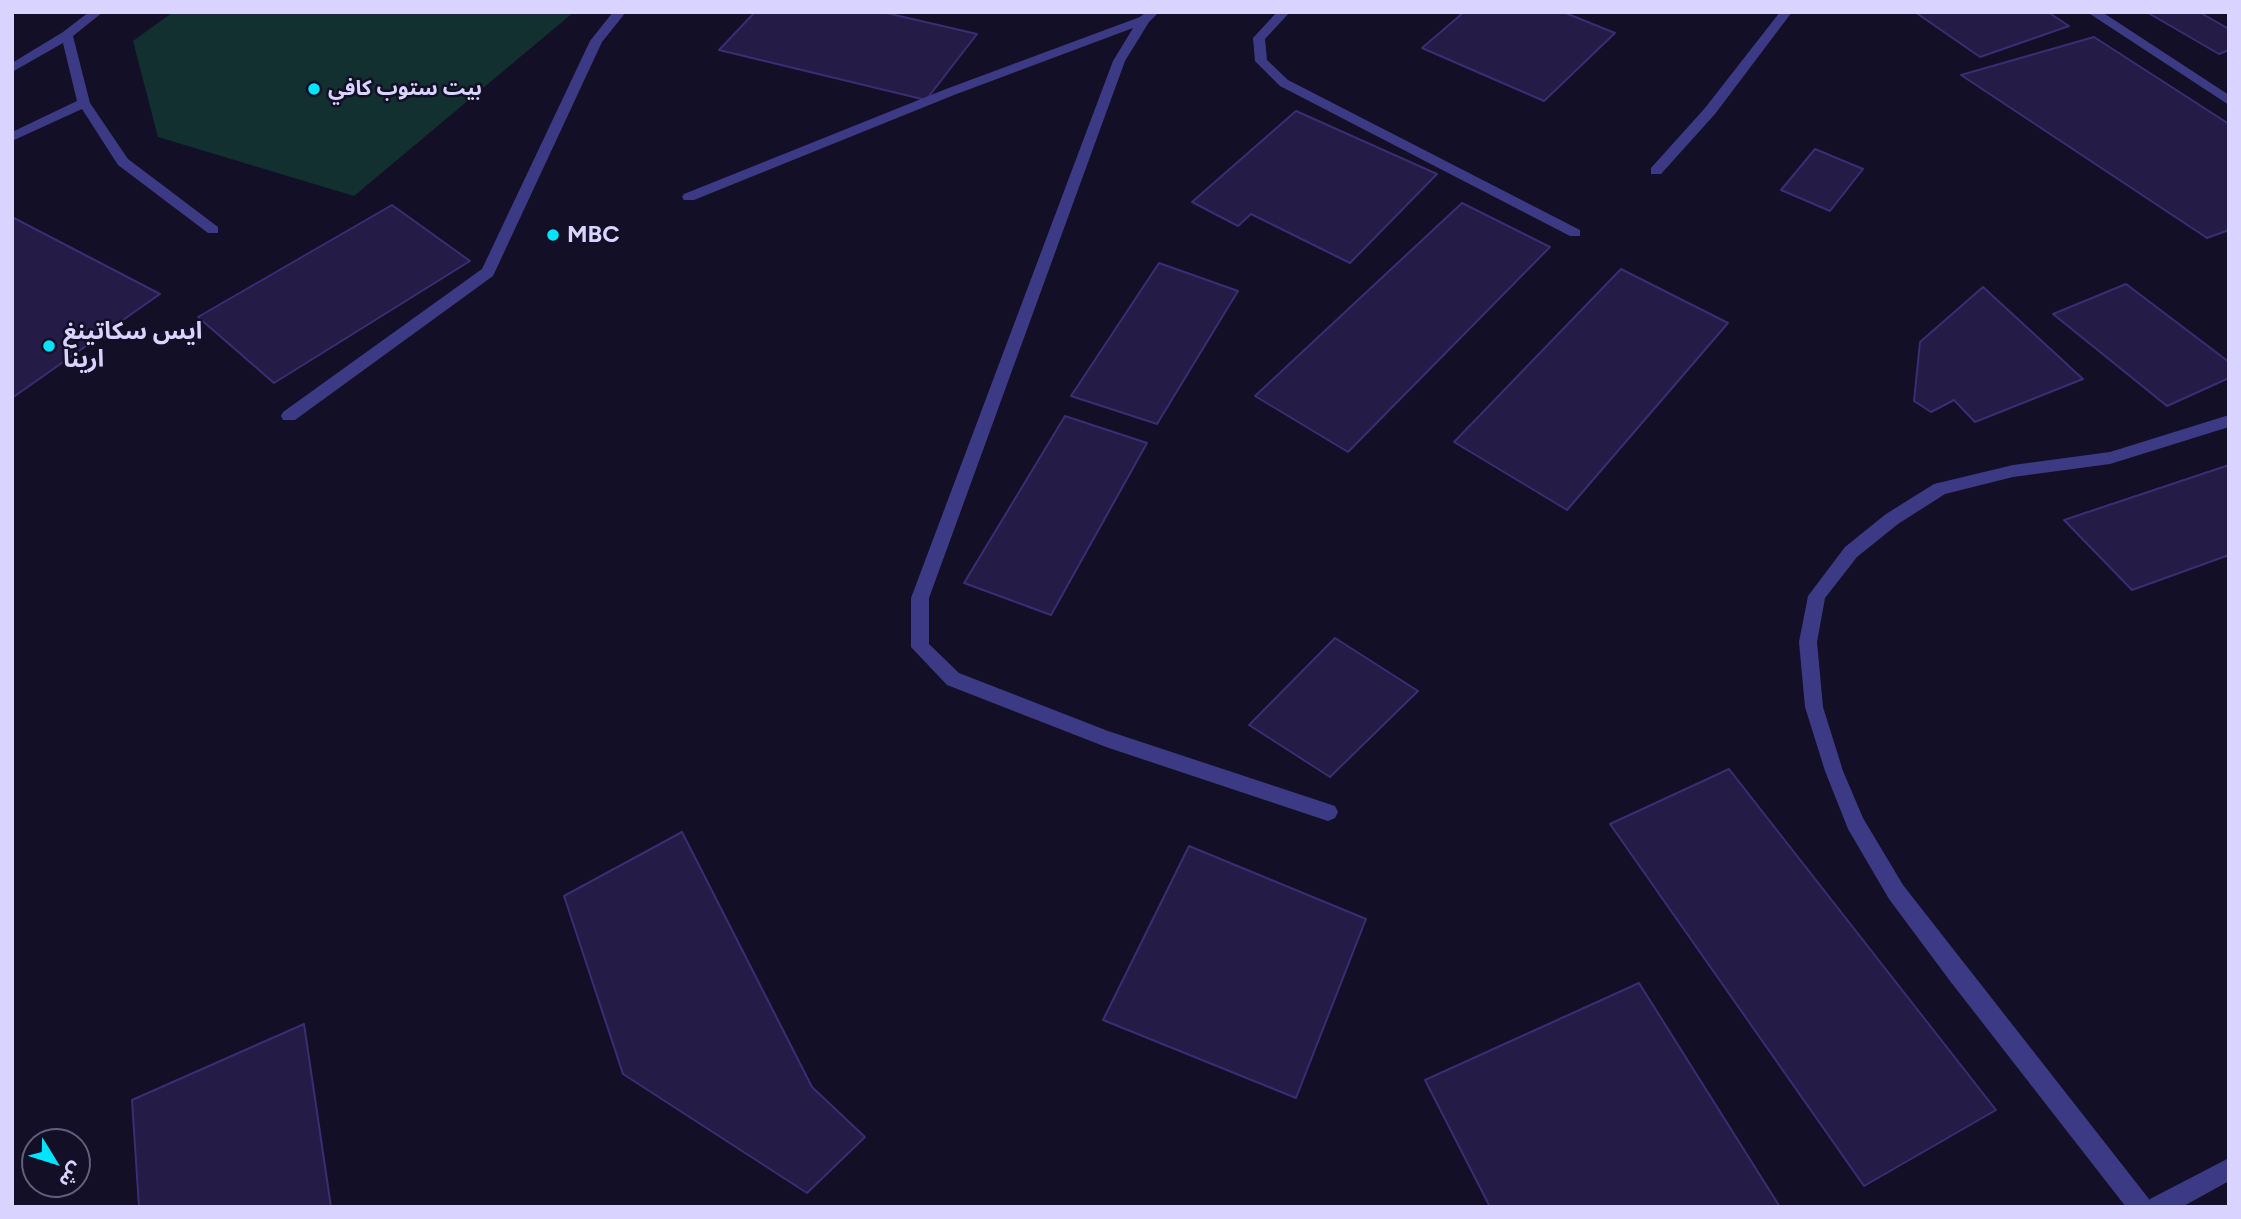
<!DOCTYPE html>
<html>
<head>
<meta charset="utf-8">
<style>
  body { margin:0 }
  #map { position:relative; width:2241px; height:1219px; overflow:hidden; background:#130f26; font-family:Figtree,"Noto Sans Arabic",sans-serif }
  canvas { display:block }
  .frame { position:absolute; inset:0; border:14px solid #d9d4ff; pointer-events:none }
  .north { position:absolute; left:21px; top:1128px; width:70px; height:70px; box-sizing:border-box; background:#130f26; border:2px solid #625e7d; border-radius:50%; rotate:128deg; font-size:19px; font-weight:700; line-height:28px; text-align:center; color:#d9d4ff }
  .north::after { content:''; display:block; margin:auto; width:24px; height:32px; background:#00e5ff; clip-path:polygon(50% 0,100% 100%,50% 72%,0 100%) }
</style>
</head>
<body>
<div id="map">
<canvas width="2241" height="1219"></canvas>
<div class="frame"></div>
<div class="north">ش</div>
</div>
<script>
const ctx = document.querySelector('canvas').getContext('2d');
ctx.lineJoin = 'round';
function fillPath(path, color) { ctx.fillStyle = color; ctx.fill(path, 'evenodd'); }
function stroke(path, color, width, dash) { ctx.strokeStyle = color; ctx.lineWidth = width; ctx.lineCap = dash ? 'butt' : 'round'; ctx.setLineDash(dash || []); ctx.stroke(path); }
function drawText(font, color, halo, rows, align = 'center') {
  ctx.font = font + ' Figtree,"Noto Sans Arabic",sans-serif'; ctx.lineWidth = 5; ctx.setLineDash([]); ctx.textBaseline = 'middle'; ctx.strokeStyle = halo; ctx.fillStyle = color; for (const [text, x, y, turn = 0] of rows) {
    ctx.save(); ctx.translate(x, y); ctx.rotate((+turn || 0) * Math.PI / 180); ctx.textAlign = isNaN(turn) ? turn : align; if (halo) ctx.strokeText(text, 0, 0); ctx.fillText(text, 0, 0); ctx.restore();
  }
}
fillPath(new Path2D(`
  M173,12H574L354,196L158,137L133,41Z`), '#12302f');
const building = new Path2D(`
  M755,12H882L977,34L926,100L719,50Z
  M1464,12H1563L1615,33L1544,101L1422,48Z
  M1915,12H2048L2069,26L1980,57Z
  M2155,12H2199L2229,29V50L2219,54L2150,14Z
  M2094,37L2229,124V230L2207,238L1961,75Z
  M1296,111L1437,174L1350,263L1251,214L1238,226L1192,202Z
  M1815,149L1863,169L1830,211L1781,190Z
  M1462,203L1550,247L1348,452L1255,396Z
  M392,205L470,261L274,383L198,317Z
  M12,217L160,294L12,398Z
  M1159,263L1238,291L1157,424L1071,396Z
  M1621,269L1728,323L1567,510L1454,442Z
  M2126,284L2229,362V378L2167,406L2053,314Z
  M1983,287L2083,379L1975,422L1954,400L1931,412L1914,401L1920,342Z
  M1065,416L1147,443L1051,615L964,583Z
  M2229,465V555L2132,590L2064,520Z
  M1335,638L1418,691L1330,777L1249,725Z
  M1729,769L1996,1110L1864,1186L1610,824Z
  M682,832L812,1087L865,1137L807,1193L623,1074L564,896Z
  M1189,846L1366,919L1296,1098L1103,1020Z
  M1639,983L1780,1207H1490L1425,1080Z
  M304,1024L331,1207H139L132,1100Z`);
fillPath(building, '#241b47');
stroke(building, '#3b2d73', 2);
fillPath(new Path2D(`
  M89,12H103L73,36L90,103L128,159L218,227V233H208L118,165L82,109L12,141V132L77,101L63,43L12,72V63L63,32Z
  M2229,1158V1181L2182,1207H2147L2150,1199Z`), '#3d3a85');
fillPath(new Path2D(`
  M613,12H626L602,42L493,276L295,420H283L281,416L283,412L482,269L590,41Z
  M1146,12H1159L1149,22L1125,61L929,598V644L959,673L1108,731L1335,806L1338,812L1335,818L1328,821L1106,747L947,685L911,647V598L1113,61L1133,28L954,95L694,200H684L682,197L684,194L946,89L1140,17Z
  M1277,12H1290L1265,39L1267,60L1288,80L1580,230V236H1570L1280,86L1255,61L1253,38Z
  M1780,12H1792L1715,114L1661,174H1651V168L1705,108Z
  M2087,12H2102L2229,95V105Z
  M2229,415V427L2110,464L2013,477L1945,494L1898,524L1857,557L1825,598L1817,642L1823,707L1843,771L1863,818L1903,885L2149,1199L2152,1207H2126L1950,981L1889,899L1848,829L1825,771L1805,707L1799,642L1808,596L1845,547L1886,514L1934,484L2013,465L2110,452Z`), '#3d3a85');
for (const [x, y, r, color] of [
  [314,89,7,"#00e5ff"],
  [553,235,7,"#00e5ff"],
  [49,346,7,"#00e5ff"]
]) { const dot = new Path2D(); dot.arc(x, y, r, 0, 2 * Math.PI); ctx.fillStyle = color; ctx.fill(dot); stroke(dot, '#130f26', 2.5); }
drawText('bold 21px', '#d9d4ff', '#130f26', [
  ["بيت ستوب كافي",328,89]
], 'left');
drawText('bold 24px', '#d9d4ff', '#130f26', [
  ["MBC",567,235],
  ["ايس سكاتينغ",63,332],
  ["ارينا",63,360]
], 'left');
</script>
</body>
</html>
